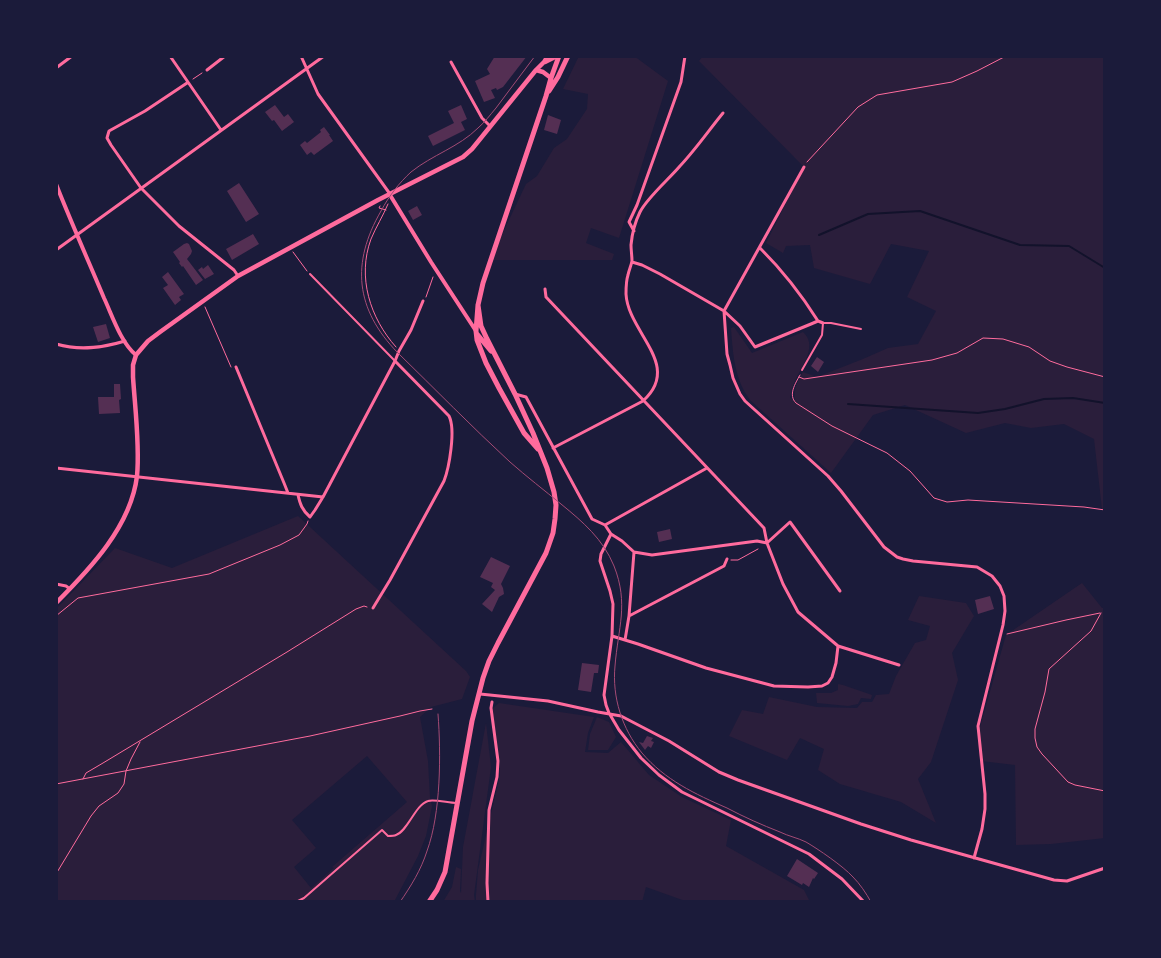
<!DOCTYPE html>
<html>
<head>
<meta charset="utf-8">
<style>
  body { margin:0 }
  #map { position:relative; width:1161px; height:958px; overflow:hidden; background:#1b1b3a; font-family:Arial,sans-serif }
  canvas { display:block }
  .frame { position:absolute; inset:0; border:58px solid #1b1b3a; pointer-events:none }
</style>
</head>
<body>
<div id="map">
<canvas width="1161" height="958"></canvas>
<div class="frame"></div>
</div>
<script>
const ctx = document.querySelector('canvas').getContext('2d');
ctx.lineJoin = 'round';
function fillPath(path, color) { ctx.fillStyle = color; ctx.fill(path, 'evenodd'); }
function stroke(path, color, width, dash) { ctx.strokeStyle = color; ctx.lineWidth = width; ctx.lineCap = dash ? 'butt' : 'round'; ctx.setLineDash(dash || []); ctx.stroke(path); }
fillPath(new Path2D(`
  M579,56H634L668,81L619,238L591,228L586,243L614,254L612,260H490L526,184L537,176L554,148L567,139L587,109L588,94L563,89Z
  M703,56H1105V510L1102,509L1094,439L1064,424L1031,428L1005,423L966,433L905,405L873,415L831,473L750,400C734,378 733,354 731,328L734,327L752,353L803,332C820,347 798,370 793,386C791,389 791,394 790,398L795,400C793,390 798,380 803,372L817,377L863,359L888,348L918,344L936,311L907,297L929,251L891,244L870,284L814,268L810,245L786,246L783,253L766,243L804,167L699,61Z
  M298,516L466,671L470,677L462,699L431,707L420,717L428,761L430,798L432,806L426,836L418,856L395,900L393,902H56V609L115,548L172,568ZM367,756L407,802L332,867L334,868L311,888L294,867L316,848L292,820Z
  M1082,583L1102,608L1105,607V838L1051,844L1016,845L1015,765L981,761L978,734L1006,635Z
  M919,596L966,603L974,616L952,653L958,680L931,762L918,779L936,823L901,802L840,784L818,770L824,749L800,738L787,760L729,736L742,710L763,714L769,697L817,707L857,708L862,702H872L876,695L889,694L896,676L915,643L926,640L930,626L908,620Z
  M838,684L843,685L872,695L871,699L861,698L858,704L848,706L817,703L816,693H831L838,690Z
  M499,703L594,717L588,733L585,752L608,753L621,742L649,775L682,797L731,820L726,846L804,890L810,902H688L646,887L642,902H476V895L478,870L500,775V761L492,709Z
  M597,717L609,722L616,737L608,750H588L590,734Z
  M486,723L491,767L474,895L475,902H443L452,887L456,867L461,869L460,891L461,893L463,847Z`), '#2a1e3b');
stroke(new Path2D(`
  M819,235L868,214L920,211L1020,245L1069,246L1105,268
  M848,404L978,413L1005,409L1044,399L1073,398L1105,403`), '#12122b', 2);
fillPath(new Path2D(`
  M495,56H527L503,87L497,90L496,88L491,90L495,98L484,102L475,81L490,74L487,69Z
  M275,105L284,117L288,114L294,122L282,131L274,120L272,121L265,112Z
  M461,105L467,119L461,122L465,130L433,146L428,136L454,123L448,111Z
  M548,115L561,120L557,134L544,130Z
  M324,127L330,135H329L333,141L314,155L311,152L307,155L300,145L305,141L307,143L321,132L320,130Z
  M239,183L259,214L246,222L227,191Z
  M417,206L422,215L413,220L408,211Z
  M253,234L259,244L232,260L226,249Z
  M187,243L189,244L192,251L191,254L187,259L203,280L196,285L183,266L182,267L179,263L180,262L173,252L184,244Z
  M208,265L214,274L205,279L198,270L202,267L203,269Z
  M168,272L184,294L179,297L181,300L175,305L163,288L168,285L162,277Z
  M106,324L110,338L98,342L93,327Z
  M817,357L824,362L818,372L811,366Z
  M114,384H120L121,399L119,400L120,413L99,414L98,397H114Z
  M670,529L672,539L659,542L657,532Z
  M491,557L510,566L501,584L503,588L504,594L499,597L492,612L482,604L495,590L491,587L493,583L480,577Z
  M990,596L994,609L978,614L975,600Z
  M582,663L599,665L598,673H594L591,692L578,690Z
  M647,736L653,738L651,741L654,742L651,748L648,746L645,750L639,742L643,743Z
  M797,859L818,873L814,879L813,878L809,887L803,883L802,885L787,876Z`), '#542f53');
stroke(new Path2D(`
  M193,79L202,73
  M807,162L858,107L877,95L952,82L977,71L1006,56
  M388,204C383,216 376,227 371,239C357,277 370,318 396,347
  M380,206L379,208L386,210
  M293,252L307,271
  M426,297L433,277
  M205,307L231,367
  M800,375C795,384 788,395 796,403L832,426L887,453L910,471L934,498L947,502L968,500L1084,507L1105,510
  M799,377L804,379L932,360L957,353L983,338L1003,339L1029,347L1050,361L1067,367L1105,377
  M731,560H738L758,549
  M1101,613L1091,631L1049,669L1045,692L1035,729V738L1037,747L1042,754L1068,782L1075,785L1105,791
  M56,616L78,598L209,574L280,545L299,535L307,524L308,521
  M1007,634L1066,620L1100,613
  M83,779L86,773L103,763L287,652L356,609L364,606L367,607
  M56,784L310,736L400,716L420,711L432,709
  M56,874L91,816L99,806L118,793L124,784L126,771L131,759L140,742`), '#ff6b9d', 1);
stroke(new Path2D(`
  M310,274L395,361
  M802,370L822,335L823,323H831L861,329
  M296,902L304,898L382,830L388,836C390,836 394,836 396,835C408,831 415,805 428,801C434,799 449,803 456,803`), '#ff6b9d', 2);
stroke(new Path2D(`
  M170,56L221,130
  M301,56L318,94L390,194
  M451,62L482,118L490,126
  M56,68L72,56
  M207,70L225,56
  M187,83L145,111L109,131L107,138L111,145L141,188L179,226L234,270L238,276
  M804,167L724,311L727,354L730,365L733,378L740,394L745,401L828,476L841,491L884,547L897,557L903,559L913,561L977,567L992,576L1000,586L1004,596L1005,611L1003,625L978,726L985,794V809L982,829L974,858
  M634,231L629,222L637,205L681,82L685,56
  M760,248C782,270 801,294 818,321L823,323
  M56,250L324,56
  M632,262L642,265L660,274L724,311L740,326L755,347L811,324L818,321
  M545,289L546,297L764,528L767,543L783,584L798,612L838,646L899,665
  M56,344C80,351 102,348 125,341
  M236,367L284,483L288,493
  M515,394L526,397L592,519L605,525L611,534L622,541L634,552
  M553,448L643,401C683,365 628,333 626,294C626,288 626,281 628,275C629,270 631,266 632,261C632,256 631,250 631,245C632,234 635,222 640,212C647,198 669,179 680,166C696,149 709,130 723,113
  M56,468L323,497
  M298,495C300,504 302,510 310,517L315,510L323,497L395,361L399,351L411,330L423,301
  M605,525L707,468
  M611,534L601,554L600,561L610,591L613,604L612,636L604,695L606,705L609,713L619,730L641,758L659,775L682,792L809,854L842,879L864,902
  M768,542L790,522L840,591
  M634,552L652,555L757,541L767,543
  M56,584L66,586L70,589
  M373,608L390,580L444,481C449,468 456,430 449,416L395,361
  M629,616L724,566L727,559
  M612,636L638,644L706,668L774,686L808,687L822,686L828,683L832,677L836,663L838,646
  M625,640L629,616L634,552
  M480,694L548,701L598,712L621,716L669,741L719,772L738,780L861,824L911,840L1054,880L1067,881L1105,868
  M488,902L487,883L489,810L497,777L498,761L491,708L492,702`), '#ff6b9d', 3);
stroke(new Path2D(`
  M56,184C71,222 88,260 104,298C112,315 121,343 136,355
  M390,195L431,262L476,331`), '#ff6b9d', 4);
stroke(new Path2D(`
  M545,62L557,56
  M536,70L543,72L551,78
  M56,603C90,569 131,526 137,476C140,446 135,408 133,377V365L136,355L148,341L160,332L238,276L378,200L463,157L472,149L536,70L544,62L548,56`), '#ff6b9d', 4.5);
stroke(new Path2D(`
  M549,91L558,77L568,56
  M477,334L491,351
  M538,449L524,433L499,388L486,363L477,340L476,331L478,305L483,283L546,96L551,78L559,56
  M429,902L437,890L445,872L472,721L483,678L489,661L498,643L546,553L553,533L555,519L556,505L554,492L547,468L533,433L515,394L487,339L481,326L478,305`), '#ff6b9d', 5);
stroke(new Path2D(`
  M535,56C522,73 509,91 496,108C490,115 485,122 478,128C459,147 432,155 411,172C399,183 389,196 381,211C351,263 355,309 398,353C435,389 472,427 510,462C527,477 544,490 561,504C583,522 603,539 614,566C629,604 618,628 615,666C612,697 622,729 642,753C665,780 695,794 727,808C744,817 762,825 780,832C788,836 798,838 806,842C818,849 843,866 853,877C860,884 866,893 871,902
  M400,902C411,886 421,870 427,851C441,813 441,754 438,714`), '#a44b75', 1);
</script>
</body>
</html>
